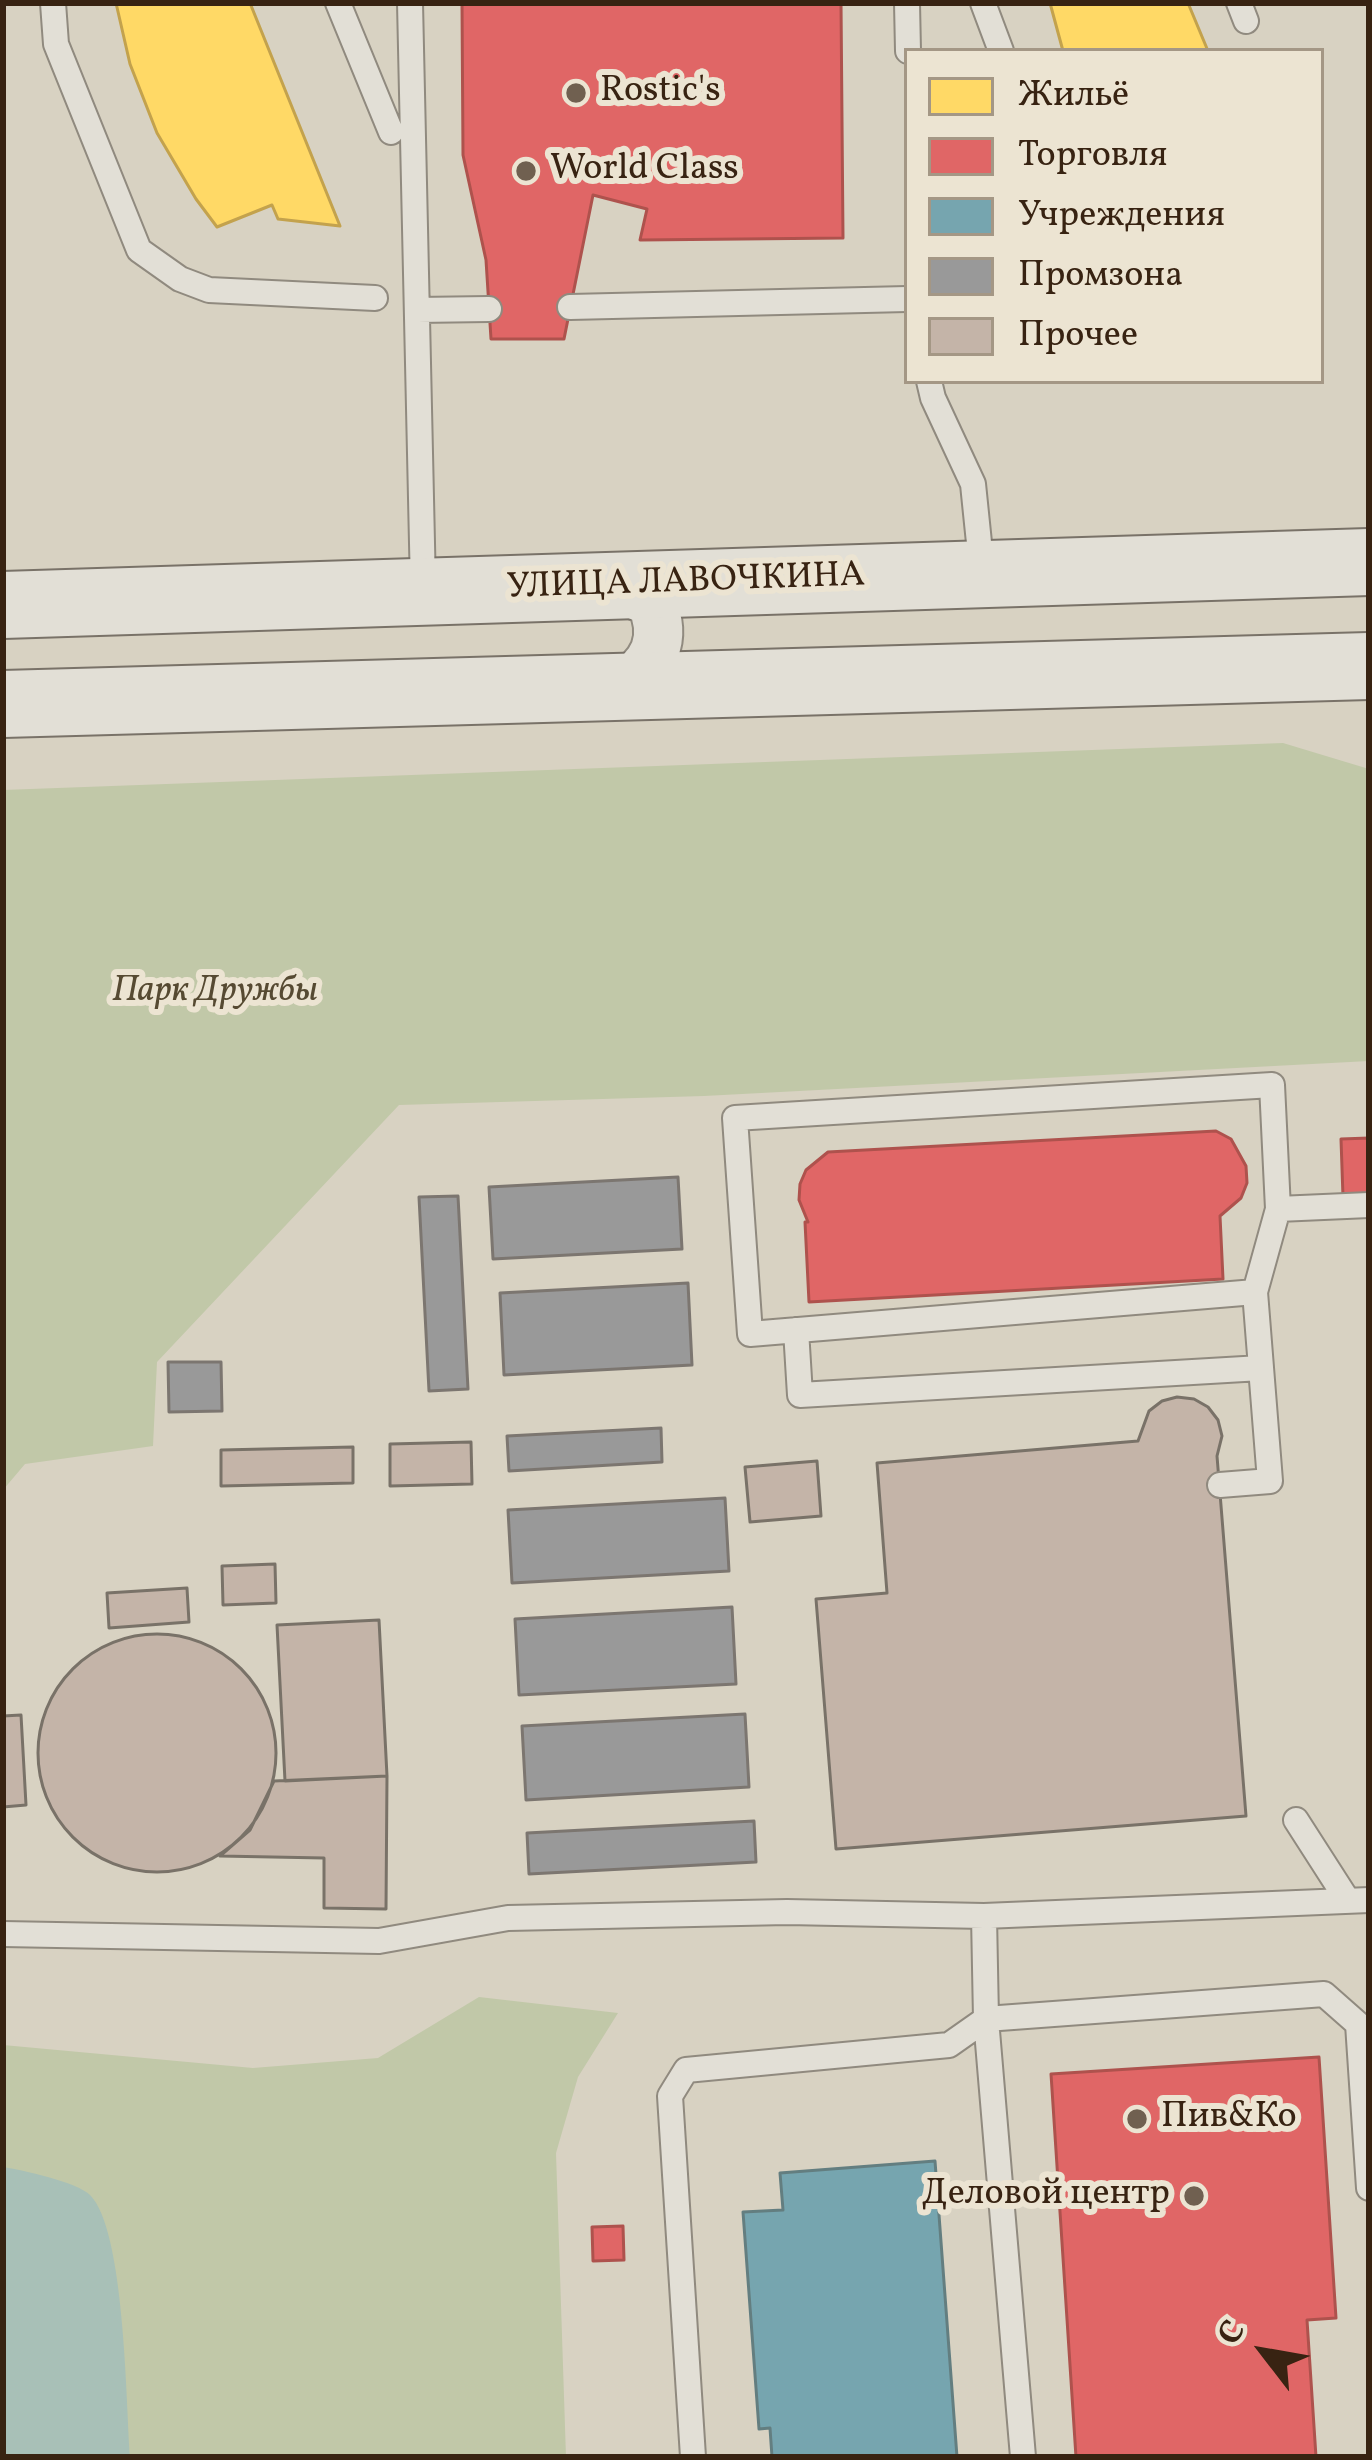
<!DOCTYPE html>
<html>
<head>
<meta charset="utf-8">
<style>
  body { margin:0 }
  #map { position:relative; width:1372px; height:2460px; overflow:hidden; background:#d8d2c2; font-family:Vollkorn,serif }
  canvas { display:block }
  .frame { position:absolute; inset:0; border:6px solid #382312; pointer-events:none }
  .legend { position:absolute; left:904px; top:48px; width:420px; height:336px; box-sizing:border-box; background:#ece4d2; border:3px solid #a49785; margin:0; padding:15px 21px; list-style:none; font-size:36px; color:#382312 }
  .legend li { display:flex; align-items:center; gap:24px; height:60px }
  .legend b { width:60px; border:3px solid #a49785 }
  .north { position:absolute; left:1204px; top:2292px; width:120px; height:120px; -webkit-text-stroke:9px #ece4d2; paint-order:stroke; rotate:301deg; font-size:33px; font-weight:700; line-height:48px; text-align:center; color:#382312 }
  .north::after { content:''; display:block; margin:auto; width:42px; height:54px; background:#382312; clip-path:polygon(50% 0,100% 100%,50% 72%,0 100%) }
</style>
</head>
<body>
<div id="map">
<canvas width="1372" height="2460"></canvas>
<div class="frame"></div>
<ul class="legend">
<li><b style="height:33px;background:#ffd966"></b>Жильё</li>
<li><b style="height:33px;background:#e06666"></b>Торговля</li>
<li><b style="height:33px;background:#76a5af"></b>Учреждения</li>
<li><b style="height:33px;background:#999"></b>Промзона</li>
<li><b style="height:33px;background:#c4b4a8"></b>Прочее</li>
</ul>
<div class="north">С</div>
</div>
<script>
const ctx = document.querySelector('canvas').getContext('2d');
ctx.lineJoin = 'round';
function fillPath(path, color) { ctx.fillStyle = color; ctx.fill(path, 'evenodd'); }
function stroke(path, color, width, dash) { ctx.strokeStyle = color; ctx.lineWidth = width; ctx.lineCap = dash ? 'butt' : 'round'; ctx.setLineDash(dash || []); ctx.stroke(path); }
function drawText(font, color, halo, rows, align = 'center') {
  ctx.font = font + ' Vollkorn,serif'; ctx.lineWidth = 12; ctx.setLineDash([]); ctx.textBaseline = 'middle'; ctx.strokeStyle = halo; ctx.fillStyle = color; for (const [text, x, y, turn = 0] of rows) {
    ctx.save(); ctx.translate(x, y); ctx.rotate((+turn || 0) * Math.PI / 180); ctx.textAlign = isNaN(turn) ? turn : align; if (halo) ctx.strokeText(text, 0, 0); ctx.fillText(text, 0, 0); ctx.restore();
  }
}
fillPath(new Path2D(`
  M1283,743L1369,769V1061L704,1096L399,1105L157,1362L153,1446L25,1464L3,1490V790Z
  M479,1997L618,2013L578,2077L556,2153L566,2457H3V2045L253,2068L378,2058Z`), '#c1c8a8');
fillPath(new Path2D(`
  M3,2167C22,2170 77,2182 90,2195C125,2230 126,2403 130,2457H3Z`), '#a8c0b7');
const homes = new Path2D(`
  M116,3H250L340,226L278,219L272,205L217,227L196,199L157,133L130,64Z
  M1050,3H1188L1208,51H1063Z`);
fillPath(homes, '#ffd966');
stroke(homes, '#c3a24d', 3);
const shops = new Path2D(`
  M462,3H841L843,238L640,240L647,209L593,195L564,339H491L486,260L463,155Z
  M1216,1131L1231,1139L1246,1166L1247,1183L1241,1198L1220,1216L1223,1279L809,1302L805,1222H808L799,1200L800,1184L806,1170L828,1152Z
  M1369,1138V1196L1343,1197L1341,1139Z
  M1319,2057L1336,2318L1307,2320L1316,2457H1076L1051,2074Z
  M623,2226L624,2260L593,2261L592,2227Z`);
fillPath(shops, '#e06666');
stroke(shops, '#ae524d', 3);
const public = new Path2D(`
  M935,2161L957,2457H772L770,2428L759,2429L743,2212L783,2210L780,2173Z`);
fillPath(public, '#76a5af');
stroke(public, '#637e80', 3);
const industry = new Path2D(`
  M678,1177L682,1249L493,1259L489,1187Z
  M458,1196L468,1389L429,1391L419,1197Z
  M688,1283L692,1365L504,1375L500,1293Z
  M168,1362H221L222,1411L169,1412Z
  M661,1428L662,1462L509,1471L507,1436Z
  M725,1498L729,1571L512,1583L508,1510Z
  M732,1607L736,1684L519,1695L515,1619Z
  M745,1714L749,1787L526,1800L522,1726Z
  M754,1821L756,1862L529,1874L527,1833Z`);
fillPath(industry, '#999');
stroke(industry, '#7c7670', 3);
const building = new Path2D(`
  M1177,1397L1194,1399L1208,1407L1218,1420L1222,1436L1217,1456L1246,1816L836,1849L816,1599L887,1593L877,1463L1138,1441L1149,1411L1162,1401Z
  M471,1442L472,1484L390,1486V1444Z
  M353,1447V1483L221,1486V1450Z
  M817,1461L821,1516L750,1522L745,1467Z
  M275,1564L276,1603L223,1605L222,1566Z
  M187,1588L189,1622L109,1628L107,1593Z
  M379,1620L387,1776L285,1781L277,1625Z
  M38 1753a119 119 0 1 1 238 0a119 119 0 1 1-238 0Z
  M21,1715L26,1805L3,1807V1716Z
  M387,1776L386,1909L324,1908V1858L220,1856L250,1830L274,1781Z`);
fillPath(building, '#c4b4a8');
stroke(building, '#797268', 3);
const service = new Path2D(`
  M53,3L56,44L139,250L180,279L209,290L375,298
  M338,3L391,132
  M410,3L423,588
  M907,3L908,51
  M983,3L1001,51
  M1239,3L1246,21
  M570,307L907,299
  M417,310L489,309
  M929,381L933,398L973,484L982,572
  M1272,1085L1278,1209L1255,1292L750,1334L735,1118Z
  M1278,1209L1369,1205
  M796,1330L800,1395L1261,1368
  M1220,1485L1270,1481L1255,1292
  M1296,1820L1348,1901
  M984,1916L986,2019L1023,2457
  M3,1934L379,1941L508,1918L787,1912L984,1916L1369,1900
  M693,2457L670,2096L686,2070L949,2045L986,2019L1324,1994L1358,2024L1369,2188`);
const minor = new Path2D(`
  M616,586L651,602C668,639 654,667 620,687`);
const secondary = new Path2D(`
  M3,605L1369,562
  M3,704L1369,666`);
stroke(service, '#908a7f', 28);
stroke(minor, '#908a7f', 52);
stroke(secondary, '#797268', 70);
stroke(service, '#e2dfd6', 24);
stroke(minor, '#e2dfd6', 48);
stroke(secondary, '#e2dfd6', 66);
for (const [x, y, r, color] of [
  [576,93,12,"#706050"],
  [526,171,12,"#706050"],
  [1137,2119,12,"#706050"],
  [1194,2196,12,"#706050"]
]) { const dot = new Path2D(); dot.arc(x, y, r, 0, 2 * Math.PI); ctx.fillStyle = color; ctx.fill(dot); stroke(dot, '#ece4d2', 4.5); }
drawText('36px', '#382312', '#ece4d2', [
  ["Rostic's",600,93],
  ["World Class",550,171],
  ["Пив&Ко",1161,2119],
  ["Деловой центр",1170,2196,"right"]
], 'left');
drawText('36px', '#382312', '#ece4d2', [
  ["УЛИЦА ЛАВОЧКИНА",686,584,-2]
]);
drawText('italic 36px', '#564a32', '#ece4d2', [
  ["Парк Дружбы",215,993]
]);
</script>
</body>
</html>
